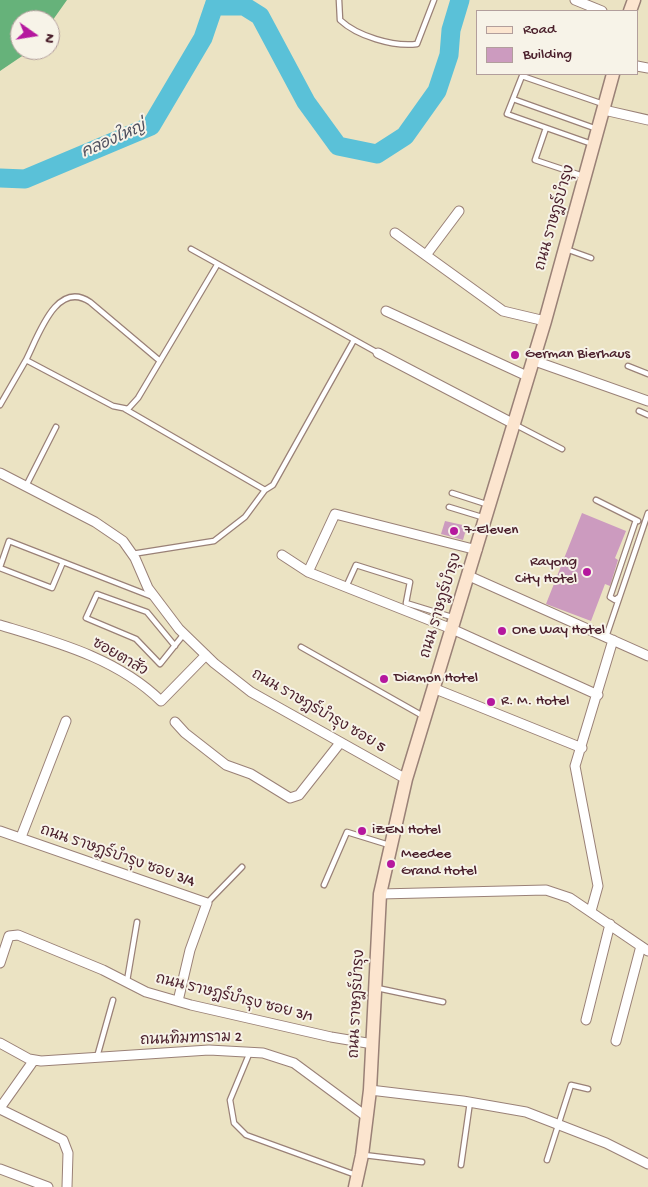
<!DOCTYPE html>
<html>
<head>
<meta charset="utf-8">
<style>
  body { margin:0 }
  #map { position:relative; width:648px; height:1187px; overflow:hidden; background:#ebe3c3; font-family:"Gochi Hand",sans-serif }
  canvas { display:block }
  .legend { position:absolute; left:476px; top:10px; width:162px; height:65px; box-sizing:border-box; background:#f7f3e8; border:1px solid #b29e9c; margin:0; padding:6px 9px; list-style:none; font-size:15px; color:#4a1f2b }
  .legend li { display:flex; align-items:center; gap:10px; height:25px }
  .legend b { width:25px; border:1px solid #b29e9c }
  .north { position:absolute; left:10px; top:10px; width:50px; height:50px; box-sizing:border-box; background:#f7f3e8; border:1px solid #b29e9c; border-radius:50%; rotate:103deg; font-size:14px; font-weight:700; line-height:20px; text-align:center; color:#4a1f2b }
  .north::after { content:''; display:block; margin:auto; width:18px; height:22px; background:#b5179e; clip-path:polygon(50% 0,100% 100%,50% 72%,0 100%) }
</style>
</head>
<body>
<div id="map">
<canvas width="648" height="1187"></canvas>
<ul class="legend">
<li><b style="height:6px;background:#fce5cf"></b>Road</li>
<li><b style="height:14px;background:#cc9bbf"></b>Building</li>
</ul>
<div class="north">N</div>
</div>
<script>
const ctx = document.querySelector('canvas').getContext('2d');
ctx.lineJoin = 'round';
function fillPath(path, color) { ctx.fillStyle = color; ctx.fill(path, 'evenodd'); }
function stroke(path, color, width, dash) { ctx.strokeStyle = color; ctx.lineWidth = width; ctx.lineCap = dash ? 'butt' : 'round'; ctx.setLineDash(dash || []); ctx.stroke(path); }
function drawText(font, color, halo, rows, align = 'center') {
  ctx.font = font + ' "Gochi Hand","Playpen Sans Thai",sans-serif'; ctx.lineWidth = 4; ctx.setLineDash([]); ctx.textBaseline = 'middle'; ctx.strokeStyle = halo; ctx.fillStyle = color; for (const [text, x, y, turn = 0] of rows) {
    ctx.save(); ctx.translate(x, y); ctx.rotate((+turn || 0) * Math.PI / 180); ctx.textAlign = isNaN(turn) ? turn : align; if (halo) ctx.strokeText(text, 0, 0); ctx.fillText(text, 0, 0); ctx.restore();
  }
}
fillPath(new Path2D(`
  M0,0H67L50,24V20H20V50H31L0,71Z`), '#66b27a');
stroke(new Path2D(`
  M214,6H244L260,16L306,102L338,146L377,154L405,136L437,91L449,55L451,30L460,0
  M0,178L25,179L151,126L203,38L216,0`), '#5ac1d8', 19);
fillPath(new Path2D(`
  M582,513L626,531L615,558L618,560L610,586L605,584L591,621L546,604Z
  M445,521L467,526L463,540L441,534Z`), '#cc9bbf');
const lane = new Path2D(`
  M339,0L340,20C357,36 393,47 417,44L434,0
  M513,99L597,129
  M546,128L535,160L583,176
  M592,144L507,114L522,76L603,104
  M191,249L378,353
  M566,249L591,258
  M26,360C38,337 56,279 90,302L160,361
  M628,366L648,374
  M0,405L26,360L113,406L128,409L138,398L217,265
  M125,409L265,490L273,485L354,340
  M639,411L648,415
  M514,424L562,449
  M26,486L56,427
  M452,493L489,505
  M596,500L638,521
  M449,507L485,518
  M132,554L214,541L245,517L265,490
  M0,567L9,541L153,597
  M0,568L52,588L63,562
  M346,587L356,565L410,582L406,603L455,618
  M619,597L615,600L610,597L636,520
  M606,637L648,513
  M175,646L147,612L97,594L86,618L136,639L160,664L184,634
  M301,647L423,716
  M324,885L347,832L389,845
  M207,903L242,867
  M127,981L137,922
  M377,988L443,1002
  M250,1052L230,1100L234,1123L246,1135L356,1175
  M97,1057L113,1000
  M364,1155L422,1162
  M547,1160L571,1085L588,1089
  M461,1165L470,1102`);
const street = new Path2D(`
  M575,0L602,11
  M637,66L648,68
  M604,110L648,120
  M395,233L503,311L545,321
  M426,255L459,211
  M386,311L527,376
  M378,353L514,424
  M532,360L648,401
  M0,473L95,522L123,541L135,558L148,588L179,629L214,663L251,692L406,779
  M282,555L308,572L452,629L598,695
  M308,572L335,514L477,550
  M469,576L648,656
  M0,625C56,642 117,658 161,701L206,655
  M433,688L582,748
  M175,722L185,733L226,765L251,774L290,798L299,795L340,743
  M0,831L207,903L190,950L178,1001
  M21,837L66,721
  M380,894L546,890L570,898L648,951
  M591,911L598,886L575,766L613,640
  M0,963L9,936L18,935L103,970L146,992L191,1005L331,1037L373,1044
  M586,1020L610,924
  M616,1041L641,946
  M0,1043L29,1059L41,1061L209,1050L263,1053L294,1063L367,1117
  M370,1090L463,1101L526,1112L606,1143L648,1164
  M0,1108L34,1060
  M0,1109L63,1140L68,1153L67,1187
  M0,1169L48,1187`);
const secondary = new Path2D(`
  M630,11L634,0
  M355,1187L362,1155L370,1090L380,894L406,779L545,321L613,74`);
stroke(lane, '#9a8177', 7);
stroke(street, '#9a8177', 11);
stroke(secondary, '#9a8177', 15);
stroke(lane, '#fff', 4.5);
stroke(street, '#fff', 9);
stroke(secondary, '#fce5cf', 12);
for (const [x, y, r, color] of [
  [515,355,5,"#b5179e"],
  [454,531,5,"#b5179e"],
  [587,572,5,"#b5179e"],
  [502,631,5,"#b5179e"],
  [384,679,5,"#b5179e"],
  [491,702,5,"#b5179e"],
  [362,831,5,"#b5179e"],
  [391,864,5,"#b5179e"]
]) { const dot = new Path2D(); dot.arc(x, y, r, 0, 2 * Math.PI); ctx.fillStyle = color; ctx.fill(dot); stroke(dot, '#f7f3e8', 2); }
drawText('15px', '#4a1f2b', '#f7f3e8', [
  ["ถนน ราษฎร์บำรุง",556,218,-74],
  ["ถนน ราษฎร์บำรุง",442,606,-73],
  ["ซอยตาสัว",119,658,30],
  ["ถนน ราษฎร์บำรุง ซอย 5",318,712,30],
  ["ถนน ราษฎร์บำรุง ซอย 3/4",117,857,19],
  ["ถนน ราษฎร์บำรุง ซอย 3/1",234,999,14],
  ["ถนน ราษฎร์บำรุง",358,1004,-87],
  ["ถนนทิมทาราม 2",191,1040,-2]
]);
drawText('15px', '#4a1f2b', '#f7f3e8', [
  ["German Bierhaus",525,355],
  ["7-Eleven",464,531],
  ["Rayong",577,563,"right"],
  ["City Hotel",577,580,"right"],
  ["One Way Hotel",512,631],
  ["Diamon Hotel",394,679],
  ["R. M. Hotel",501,702],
  ["iZEN Hotel",372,831],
  ["Meedee",401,855],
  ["Grand Hotel",401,872]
], 'left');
drawText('italic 16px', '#4f505f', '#f7f3e8', [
  ["คลองใหญ่",114,141,-24]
]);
</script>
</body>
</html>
